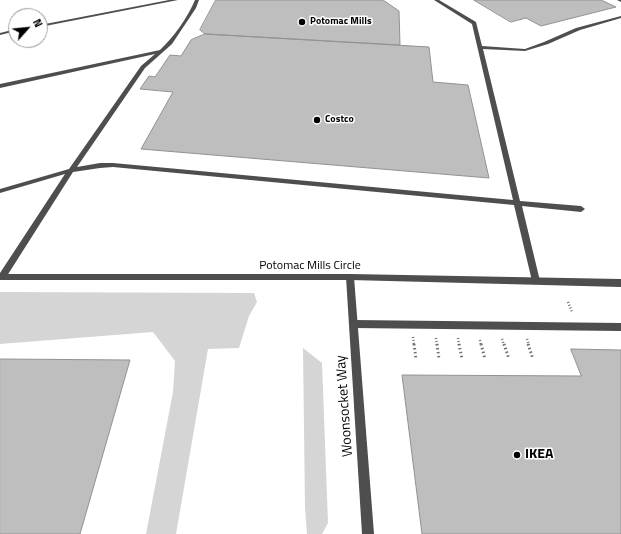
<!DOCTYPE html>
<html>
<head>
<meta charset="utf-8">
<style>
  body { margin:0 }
  #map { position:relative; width:621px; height:534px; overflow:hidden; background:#fff; font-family:"Titillium Web",sans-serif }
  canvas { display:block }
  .north { position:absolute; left:8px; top:8px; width:40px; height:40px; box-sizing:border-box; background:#fff; border:1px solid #999; border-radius:50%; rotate:63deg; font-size:11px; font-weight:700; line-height:16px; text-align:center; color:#000 }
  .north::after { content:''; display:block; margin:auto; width:14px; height:18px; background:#000; clip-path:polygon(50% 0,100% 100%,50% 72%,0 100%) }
</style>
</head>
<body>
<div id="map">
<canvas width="621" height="534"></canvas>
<div class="north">N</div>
</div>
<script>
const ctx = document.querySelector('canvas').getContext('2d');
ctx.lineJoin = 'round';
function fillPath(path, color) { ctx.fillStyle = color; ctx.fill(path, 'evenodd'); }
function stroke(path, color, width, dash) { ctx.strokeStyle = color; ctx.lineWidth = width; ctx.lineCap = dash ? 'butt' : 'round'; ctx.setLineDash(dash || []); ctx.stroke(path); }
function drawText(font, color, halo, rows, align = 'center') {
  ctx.font = font + ' "Titillium Web",sans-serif'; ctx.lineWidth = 3; ctx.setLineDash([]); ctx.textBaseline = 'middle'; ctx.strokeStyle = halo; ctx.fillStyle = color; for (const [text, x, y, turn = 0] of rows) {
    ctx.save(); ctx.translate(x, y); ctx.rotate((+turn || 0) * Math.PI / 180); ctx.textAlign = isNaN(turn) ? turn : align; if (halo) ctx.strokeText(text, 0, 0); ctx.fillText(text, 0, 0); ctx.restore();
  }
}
fillPath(new Path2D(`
  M0,292L254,293L257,302L249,316L239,348L208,349L176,534H146L173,392L175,361L153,332L0,344Z
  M303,348L322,363L328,523L322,534H307L305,508Z`), '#d5d5d5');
const building = new Path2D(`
  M216,0H383L399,11L400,45L205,34L200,30Z
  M474,0H601L616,7L541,26L526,18L511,22Z
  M205,34L429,47L433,82L468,85L489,178L141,149L173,92L140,89L149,76L155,77L170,55L181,56L191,40Z
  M571,349L621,350V534H422L402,375L581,376Z
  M0,359L130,360L80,534H0Z`);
fillPath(building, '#bebebe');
stroke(building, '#929292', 1);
stroke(new Path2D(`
  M568,302L572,312
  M413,337L414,345
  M436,338L437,345
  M458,338L459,345
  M502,339L504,345
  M527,339L529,345
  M480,340L481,345`), '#707070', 2.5, [1, 2]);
stroke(new Path2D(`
  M414,344L416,359
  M437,344L439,359
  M459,344L462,359
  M481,344L485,359
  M504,344L509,359
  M528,344L533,359`), '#707070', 3, [1.5, 2.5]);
fillPath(new Path2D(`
  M169,0H178L40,27V25Z
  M195,0H199L196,8L172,44L145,68L77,167L100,163H113L513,200L472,24L434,0H439L476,22L482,46L525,49L544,42L576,28L621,16V18L580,30L548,44L525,51L483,49L520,201L581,206L585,209L581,212L522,206L540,281L539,283L536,284L533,283L532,281L514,205L113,167L100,168L73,172L5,279L0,280V273L65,174L0,193V189L69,169L141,66L155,54L0,88V84L160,50C173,38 188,17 195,0Z
  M617,0H621V2Z
  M16,29V31L0,35V33Z
  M354,320L621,323V331L354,328L351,327L350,324L351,321Z`), '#4e4e4e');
fillPath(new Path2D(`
  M350,274L353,275L354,277L374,534H362L346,277L347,275Z`), '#4e4e4e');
fillPath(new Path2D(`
  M0,274H350L621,279V287L350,280H0Z`), '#4e4e4e');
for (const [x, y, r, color] of [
  [302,22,4,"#000"],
  [317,120,4,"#000"],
  [517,455,4,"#000"]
]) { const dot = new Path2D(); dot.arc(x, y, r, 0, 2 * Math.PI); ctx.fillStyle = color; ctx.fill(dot); stroke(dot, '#fff', 1.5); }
drawText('bold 10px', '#000', '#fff', [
  ["Potomac Mills",310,22],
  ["Costco",325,120]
], 'left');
drawText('12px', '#000', '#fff', [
  ["Potomac Mills Circle",310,266]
]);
drawText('14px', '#000', '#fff', [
  ["Woonsocket Way",345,406,-94]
]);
drawText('bold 14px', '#000', '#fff', [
  ["IKEA",525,455]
], 'left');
</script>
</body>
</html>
